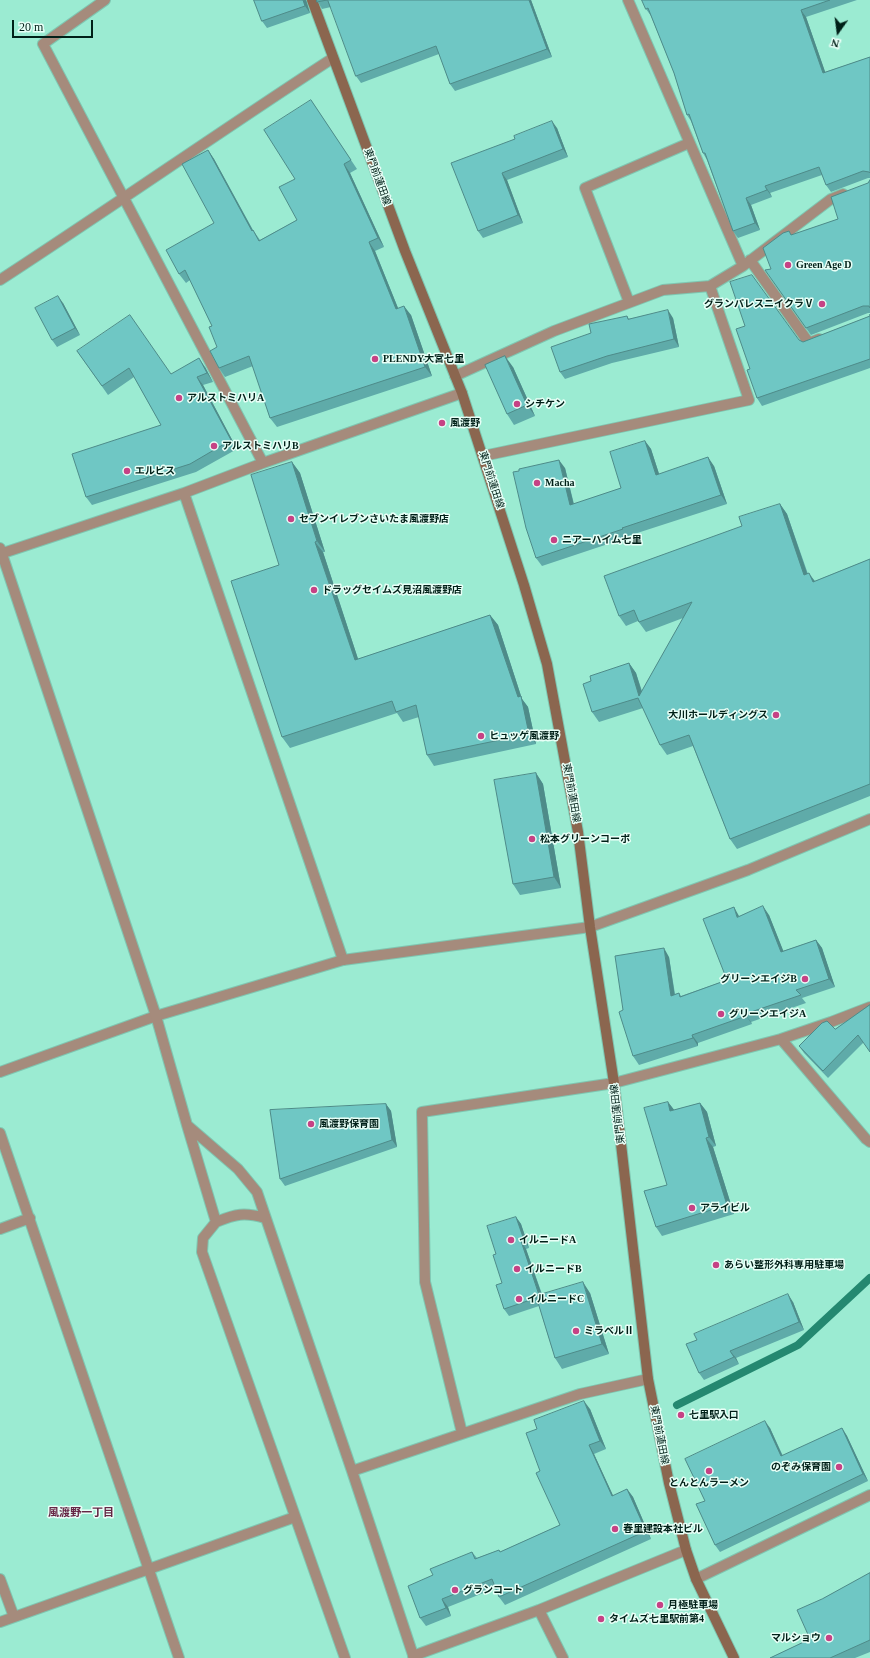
<!DOCTYPE html>
<html>
<head>
<meta charset="utf-8">
<style>
  body { margin:0 }
  #map { position:relative; width:870px; height:1658px; overflow:hidden; background:#9bebd2; font-family:"Times New Roman",serif }
  canvas { display:block }
  .north { position:absolute; left:818px; top:12px; width:40px; height:40px; -webkit-text-stroke:3px #e8fff7; paint-order:stroke; rotate:194deg; font-size:11px; font-weight:700; line-height:16px; text-align:center; color:#002018 }
  .north::after { content:''; display:block; margin:auto; width:14px; height:18px; background:#002018; clip-path:polygon(50% 0,100% 100%,50% 72%,0 100%) }
  .scale { position:absolute; left:12px; top:20px; width:81px; height:18px; box-sizing:border-box; border:2px solid #002018; border-top:0; padding-left:5px; font-size:12px; line-height:14px; white-space:nowrap; color:#002018; -webkit-text-stroke:3px #e8fff7; paint-order:stroke }
</style>
</head>
<body>
<div id="map">
<canvas width="870" height="1658"></canvas>
<div class="north">N</div>
<div class="scale">20 m</div>
</div>
<script>
const ctx = document.querySelector('canvas').getContext('2d');
ctx.lineJoin = 'round';
function stroke(path, color, width, dash) { ctx.strokeStyle = color; ctx.lineWidth = width; ctx.lineCap = dash ? 'butt' : 'round'; ctx.setLineDash(dash || []); ctx.stroke(path); }
function fillPath(path, color) { ctx.fillStyle = color; ctx.fill(path, 'evenodd'); }
function drawText(font, color, halo, rows, align = 'center') {
  ctx.font = font + ' "Times New Roman","Noto Sans JP",serif'; ctx.lineWidth = 3; ctx.setLineDash([]); ctx.textBaseline = 'middle'; ctx.strokeStyle = halo; ctx.fillStyle = color; for (const [text, x, y, turn = 0] of rows) {
    ctx.save(); ctx.translate(x, y); ctx.rotate((+turn || 0) * Math.PI / 180); ctx.textAlign = isNaN(turn) ? turn : align; if (halo) ctx.strokeText(text, 0, 0); ctx.fillText(text, 0, 0); ctx.restore();
  }
}
stroke(new Path2D(`
  M677,1405L798,1345L870,1278`), '#248870', 8);
const minor = new Path2D(`
  M105,0L43,44L263,463
  M628,0L743,266
  M750,260L809,343L819,339
  M0,280C112,207 221,131 333,58
  M629,302L585,188L689,143
  M455,376L554,331L663,290L710,286L743,266L831,199L843,194
  M483,456L749,400L710,286
  M184,493L343,960
  M0,554L184,493L263,463L462,393
  M590,927L748,870L870,819
  M781,1039L831,1022L870,1007
  M0,1072L156,1016L187,1125L238,1169L257,1192L352,1471L414,1658
  M187,1125L216,1222L203,1238L202,1252L345,1658
  M0,1133L179,1658
  M216,1222C236,1214 244,1212 265,1218
  M0,1229L30,1218
  M462,1433L425,1282L422,1112L614,1083L781,1039L866,1139L870,1142
  M352,1471L580,1394L648,1379
  M0,1579L14,1617
  M696,1579L870,1495
  M539,1610L563,1658
  M0,1622L295,1517
  M413,1656L539,1610L686,1550`);
const tertiary = new Path2D(`
  M0,548L156,1016L343,960L590,927`);
const secondary = new Path2D(`
  M312,0L405,251L462,393L524,585L547,664L578,832L590,927L614,1083L648,1379L669,1483L686,1550L696,1579L734,1658`);
stroke(minor, '#7fc6b1', 12);
stroke(tertiary, '#7fc6b1', 12);
stroke(secondary, '#7fc6b1', 12);
stroke(minor, '#a58b7c', 10);
stroke(tertiary, '#a58b7c', 10);
stroke(secondary, '#8b664f', 10);
fillPath(new Path2D(`
  M254,0H306L310,13L267,28L262,21Z
  M317,0H531L552,57L455,91L450,84L439,54L361,83L356,76L331,7L322,9Z
  M642,0H857L806,17L825,72L870,57V178H868L831,192L826,185L822,175L770,193L772,197L751,205L760,230L738,238L733,231L707,160L703,153L691,121L687,115L674,73L651,16L646,9Z
  M311,100L357,169L350,173L384,247L375,251L398,308L411,315L432,376L277,427L270,418L253,366L225,377L219,368L217,347L212,326L190,280L186,283L179,274L214,223L208,150L214,159L253,230L260,240L297,220Z
  M557,128L568,157L507,180L523,223L483,238L478,231L515,139Z
  M870,180V313H868L811,335L765,270L771,269L792,235L838,219Z
  M63,303L80,335L57,347L52,340Z
  M870,314V368L762,406L757,398L750,369L799,340L803,342L870,316Z
  M627,316L629,319L673,318L679,347L612,363L565,379L560,372Z
  M77,351L171,374L205,367L213,382L203,385L237,449L196,472L92,505L86,497L161,425L134,377L108,395Z
  M513,367L535,416L514,425L507,414Z
  M645,441L651,449L659,474L714,466L727,504L628,536L629,537L542,566L536,558L565,468L574,504L621,488Z
  M292,462L300,473L325,552H323L358,659L490,615L498,625L522,699L528,707L536,744L434,766L427,755L419,717L403,722L397,713L290,748L282,737L279,565Z
  M780,504L787,514L808,574L815,581L870,559V796L737,849L730,839L693,746L667,755L660,745L643,708L599,722L592,712L591,681L629,663L636,673L642,691L683,618L646,632L638,621L626,626L619,616L742,526Z
  M536,773L543,784L561,888L520,895L513,884Z
  M769,915L783,951L816,940L822,948L835,987L802,998L806,1003L751,1022L752,1024L698,1043V1046L639,1065L633,1056L623,1010L669,957L675,994L679,993L681,996L727,980L739,916Z
  M870,1005L863,1043L828,1078L804,1053L799,1046L835,1029Z
  M668,1102L674,1110L700,1103L707,1112L716,1146L713,1147L734,1214L662,1236L656,1227L667,1185Z
  M386,1104L391,1111L397,1147L285,1186L280,1179Z
  M516,1217L521,1224L529,1248L526,1249L542,1294L590,1293L609,1354L562,1369L555,1358L539,1306L509,1316L504,1309L502,1283Z
  M793,1302L804,1330L736,1358L739,1364L704,1380L699,1373L697,1340Z
  M590,1409L606,1449L594,1454L613,1496L627,1489L633,1497L651,1539L505,1605L499,1597L496,1588L448,1607L451,1616L426,1626L420,1618L433,1575L472,1552L477,1558L499,1550L500,1552L560,1525L540,1471Z
  M770,1428L783,1456L842,1428L847,1436L868,1481L720,1552L715,1545L705,1501Z
  M870,1573V1652L855,1658H770L810,1639L822,1599Z`), '#5faba9');
fillPath(new Path2D(`
  M303,0H306L310,13L305,6Z
  M529,0H531L552,57L547,49Z
  M801,10L806,17L828,80L823,73Z
  M552,121L557,128L568,157L563,149Z
  M208,150L214,159L258,240L252,231Z
  M344,164L350,173L384,247L378,238Z
  M502,173L507,180L523,223L518,215Z
  M765,186L770,193L772,197L767,190Z
  M746,198L751,205L760,230L755,223Z
  M369,242L375,251L402,318L396,309Z
  M58,296L63,303L80,335L75,328Z
  M404,306L411,315L432,376L425,367Z
  M668,310L673,318L679,347L674,339Z
  M505,356L513,367L535,416L527,405Z
  M199,358L205,367L213,382L207,373Z
  M197,377L203,385L237,449L231,440Z
  M645,441L651,449L662,483L656,475Z
  M708,457L714,466L727,504L721,495Z
  M559,460L565,468L576,514L570,505Z
  M292,462L300,473L325,552L317,541Z
  M780,504L787,514L811,585L804,575Z
  M315,542L323,552L362,671L355,660Z
  M809,573L816,583L813,582Z
  M490,615L498,625L522,699L528,707L536,744L529,734L518,697Z
  M629,663L636,673L646,706L639,696Z
  M536,773L543,784L561,888L554,877Z
  M763,906L769,915L787,960L781,952Z
  M734,907L739,916L743,925L737,917Z
  M816,940L822,948L835,987L829,979Z
  M664,948L669,957L676,1004L671,996Z
  M745,1014L751,1022L752,1024L746,1016Z
  M692,1035L698,1043V1046L693,1038Z
  M668,1102L675,1111H670Z
  M700,1103L707,1112L716,1146L709,1137Z
  M386,1104L391,1111L397,1147L392,1140Z
  M706,1138L713,1147L734,1214L727,1205Z
  M516,1217L521,1224L529,1248L524,1240Z
  M521,1241L526,1249L545,1304L540,1297Z
  M583,1282L590,1293L609,1354L602,1344Z
  M788,1294L793,1302L804,1330L799,1322Z
  M730,1351L736,1358L739,1364L734,1357Z
  M584,1401L590,1409L606,1449L600,1441Z
  M765,1421L770,1428L786,1464L781,1456Z
  M842,1428L847,1436L868,1481L863,1474Z
  M589,1445L594,1454L617,1504L612,1496Z
  M627,1489L633,1497L651,1539L646,1531Z
  M442,1599L448,1607L451,1616L446,1608Z`), '#4e8b89');
const building = new Path2D(`
  M254,0H303L305,6L262,21Z
  M317,0H327L317,2Z
  M328,0H529L547,49L450,84L436,46L356,76Z
  M642,0H830L801,10L823,73L870,57V173L869,172L863,171L826,185L819,167L765,186L767,190L746,198L755,223L733,231L705,153H703L689,114L687,115L674,73L648,8L646,9Z
  M311,100L351,160L344,164L378,238L369,242L396,309L404,306L425,367L270,418L249,356L219,368L210,351L217,347L209,327L212,326L185,270L179,274L166,250L214,223L182,164L208,150L252,231L253,230L259,241L297,220L279,187L295,179L264,130Z
  M552,121L563,149L502,173L518,215L478,231L451,163L515,139L514,136Z
  M870,180V308L869,306H863L806,328L765,270L771,269L763,248L783,233L789,231L791,235L838,219L831,197L868,183Z
  M752,275L799,340L803,342L870,316V314V359L757,398L747,370L750,369L736,329L745,326L730,282Z
  M58,296L75,328L52,340L35,308Z
  M668,310L674,339L607,356L560,372L551,347L591,333L589,324L627,316L628,319Z
  M130,315L171,374L199,358L207,373L197,377L231,440L190,464L86,497L72,454L161,425L129,368L102,386L77,351Z
  M505,356L527,405L507,414L485,365Z
  M645,441L656,475L708,457L721,495L622,528L623,529L536,558L526,528L513,472L519,471V469L559,460L570,505L621,488L610,452Z
  M292,462L317,541L315,542L355,660L490,615L518,697L521,696L529,734L427,755L416,705L396,712L392,701L282,737L231,581L279,565L251,475Z
  M780,504L804,575L809,573L813,582L870,559V784L730,839L689,735L660,745L638,698L592,712L583,684L591,681L590,676L629,663L639,696L692,602L639,622L634,610L619,616L604,576L742,526L739,517Z
  M536,773L554,877L513,884L494,780Z
  M763,906L781,952L816,940L829,979L796,990L801,995L745,1014L746,1016L692,1035L693,1038L633,1056L619,1012L623,1010L615,956L664,948L671,996L679,993L680,997L727,980L703,919L734,907L737,917Z
  M870,1005V1052L858,1035L823,1071L799,1046L822,1023L827,1021L835,1029Z
  M668,1102L670,1111L700,1103L709,1137L706,1138L727,1205L656,1227L644,1191L667,1185L644,1108Z
  M386,1104L392,1140L280,1179L270,1110Z
  M516,1217L524,1240L521,1241L539,1295L536,1296V1298L504,1309L496,1285L502,1283L493,1255L496,1254L487,1226Z
  M583,1282L602,1344L555,1358L536,1296Z
  M788,1294L799,1322L730,1351L734,1357L699,1373L686,1344L697,1340L694,1334Z
  M584,1401L600,1441L589,1445L612,1496L627,1489L646,1531L499,1597L492,1579L442,1599L446,1608L420,1618L408,1586L433,1575L430,1569L472,1552L475,1559L499,1550L500,1552L560,1525L536,1473L540,1471L526,1433L537,1429L534,1420Z
  M765,1421L781,1456L842,1428L863,1474L715,1545L696,1504L705,1501L685,1459Z
  M870,1573V1640L830,1658H770L810,1639L797,1610L822,1599Z`);
fillPath(building, '#6fc7c4');
stroke(building, '#4e8b89', 1);
for (const [x, y, r, color] of [
  [788,265,4,"#c64285"],
  [822,304,4,"#c64285"],
  [375,359,4,"#c64285"],
  [179,398,4,"#c64285"],
  [517,404,4,"#c64285"],
  [442,423,4,"#c64285"],
  [214,446,4,"#c64285"],
  [127,471,4,"#c64285"],
  [537,483,4,"#c64285"],
  [291,519,4,"#c64285"],
  [554,540,4,"#c64285"],
  [314,590,4,"#c64285"],
  [776,715,4,"#c64285"],
  [481,736,4,"#c64285"],
  [532,839,4,"#c64285"],
  [805,979,4,"#c64285"],
  [721,1014,4,"#c64285"],
  [311,1124,4,"#c64285"],
  [692,1208,4,"#c64285"],
  [511,1240,4,"#c64285"],
  [716,1265,4,"#c64285"],
  [517,1269,4,"#c64285"],
  [519,1299,4,"#c64285"],
  [576,1331,4,"#c64285"],
  [681,1415,4,"#c64285"],
  [839,1467,4,"#c64285"],
  [709,1471,4,"#c64285"],
  [615,1529,4,"#c64285"],
  [455,1590,4,"#c64285"],
  [660,1605,4,"#c64285"],
  [601,1619,4,"#c64285"],
  [829,1638,4,"#c64285"]
]) { const dot = new Path2D(); dot.arc(x, y, r, 0, 2 * Math.PI); ctx.fillStyle = color; ctx.fill(dot); stroke(dot, '#e8fff7', 1.5); }
drawText('10px', '#002018', '#e8fff7', [
  ["東門前蓮田線",377,177,70],
  ["東門前蓮田線",491,480,72],
  ["東門前蓮田線",571,793,80],
  ["東門前蓮田線",618,1114,-97],
  ["東門前蓮田線",659,1435,79]
]);
drawText('bold 10px', '#002018', '#e8fff7', [
  ["Green Age D",796,265],
  ["グランパレスニイクラⅤ",814,304,"right"],
  ["PLENDY大宮七里",383,359],
  ["アルストミハリA",187,398],
  ["シチケン",525,404],
  ["風渡野",450,423],
  ["アルストミハリB",222,446],
  ["エルピス",135,471],
  ["Macha",545,483],
  ["セブンイレブンさいたま風渡野店",299,519],
  ["ニアーハイム七里",562,540],
  ["ドラッグセイムズ見沼風渡野店",322,590],
  ["大川ホールディングス",768,715,"right"],
  ["ヒュッゲ風渡野",489,736],
  ["松本グリーンコーポ",540,839],
  ["グリーンエイジB",797,979,"right"],
  ["グリーンエイジA",729,1014],
  ["風渡野保育園",319,1124],
  ["アライビル",700,1208],
  ["イルニードA",519,1240],
  ["あらい整形外科専用駐車場",724,1265],
  ["イルニードB",525,1269],
  ["イルニードC",527,1299],
  ["ミラベルⅡ",584,1331],
  ["七里駅入口",689,1415],
  ["のぞみ保育園",831,1467,"right"],
  ["とんとんラーメン",709,1483,"center"],
  ["春里建設本社ビル",623,1529],
  ["グランコート",463,1590],
  ["月極駐車場",668,1605],
  ["タイムズ七里駅前第4",609,1619],
  ["マルショウ",821,1638,"right"]
], 'left');
drawText('bold 11px', '#652544', '#e8fff7', [
  ["風渡野一丁目",81,1513]
]);
</script>
</body>
</html>
